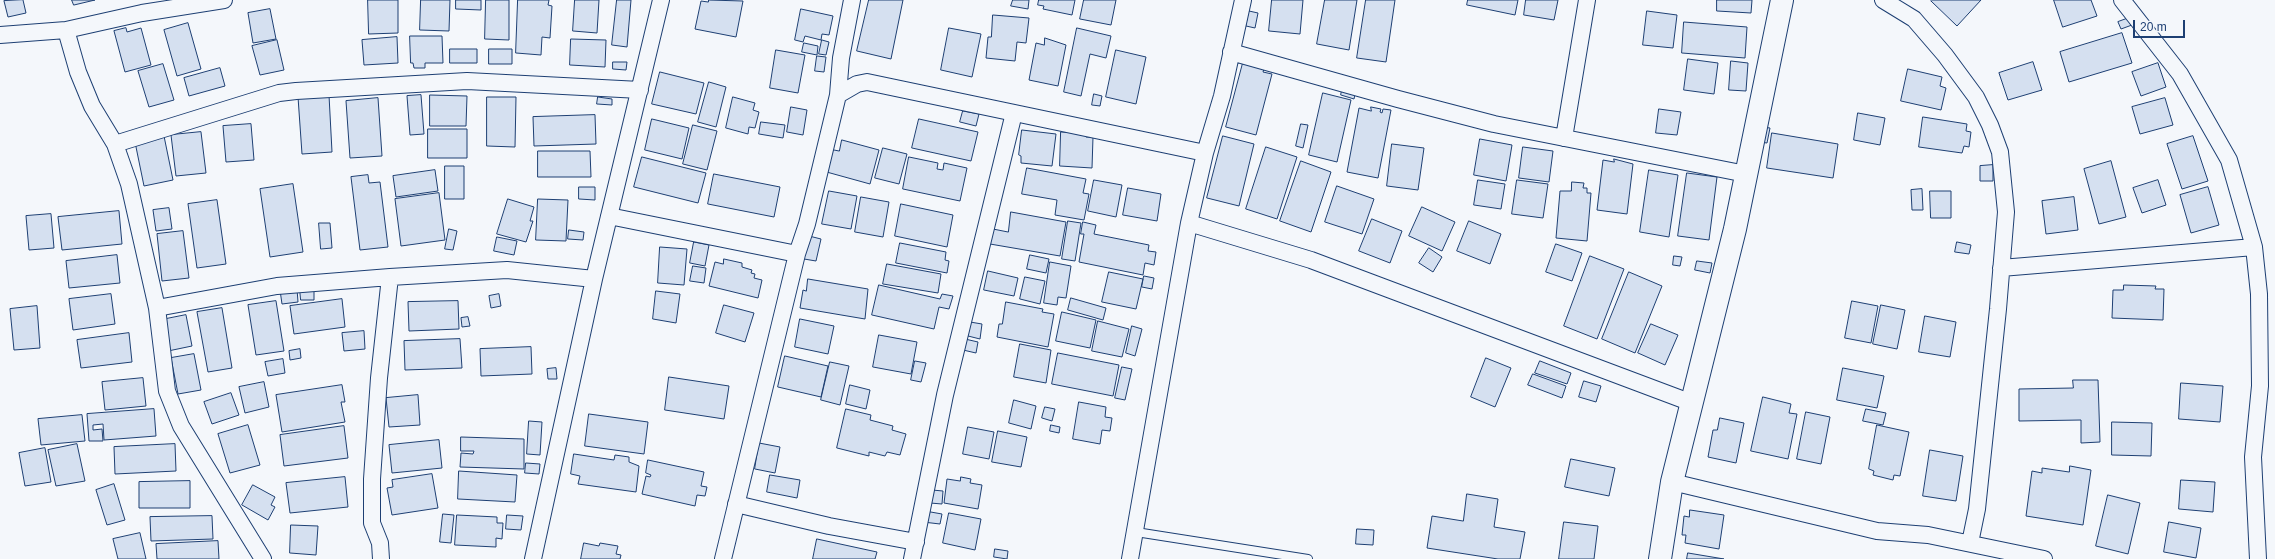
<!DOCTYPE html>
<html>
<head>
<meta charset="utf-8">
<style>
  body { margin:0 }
  #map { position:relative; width:2275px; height:559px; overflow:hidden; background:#f4f7fb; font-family:Arial,sans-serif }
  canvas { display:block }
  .scale { position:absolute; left:2133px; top:20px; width:52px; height:18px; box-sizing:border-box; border:2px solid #1d3f73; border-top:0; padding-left:5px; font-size:12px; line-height:14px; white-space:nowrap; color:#1d3f73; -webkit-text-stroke:3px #f4f7fb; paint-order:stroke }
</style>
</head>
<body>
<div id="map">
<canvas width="2275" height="559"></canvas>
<div class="scale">20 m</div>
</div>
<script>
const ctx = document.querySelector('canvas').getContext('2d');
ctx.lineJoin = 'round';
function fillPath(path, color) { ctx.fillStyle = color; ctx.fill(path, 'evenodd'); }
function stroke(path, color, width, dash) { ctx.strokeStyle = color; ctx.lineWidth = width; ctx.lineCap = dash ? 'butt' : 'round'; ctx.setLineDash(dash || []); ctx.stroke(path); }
const building = new Path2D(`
  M23,0L26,13L8,17L4,1Z
  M72,0H95L74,5Z
  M368,0H398V33L369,34Z
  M421,0H450L449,31L420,30Z
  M456,0H481V10L456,9Z
  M486,0H509V40L485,39Z
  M518,0H549L548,5L552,6L550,38L542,37L541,55L516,53Z
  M575,0H599L597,33L573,31Z
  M617,0H631L627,47L612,45Z
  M709,0L743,1L736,37L695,29L701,1L708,2Z
  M869,0H903L891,59L857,51Z
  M1013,0H1029L1028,9L1011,6Z
  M1039,0H1075L1072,15L1043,9L1044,6L1038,5Z
  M1084,0H1116L1111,25L1080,19Z
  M1272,0H1303L1300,34L1269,31Z
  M1325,0H1357L1349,50L1317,44Z
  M1366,0H1395L1386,62L1357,58Z
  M1468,0H1518L1515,15L1467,5Z
  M1526,0H1558L1554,20L1524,15Z
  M1717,0H1752L1751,13L1717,11Z
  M1932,0H1981L1957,26L1931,1Z
  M2054,0H2091L2097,16L2063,27Z
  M270,9L276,39L253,43L248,13Z
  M801,9L833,16L829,35L822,34L821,40L805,36L803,42L795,40Z
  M1249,11L1258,13L1255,28L1246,26Z
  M1647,11L1677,15L1673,48L1643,45Z
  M993,15L1029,18L1026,43L1017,42L1015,61L986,58L988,37H991Z
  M2129,18L2132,25L2121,29L2118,22Z
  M1684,22L1747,27L1745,58L1682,53Z
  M188,23L201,69L177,76L164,30Z
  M126,28L127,32L141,28L151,65L125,72L114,31Z
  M949,28L981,34L972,77L941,70Z
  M1077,28L1111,36L1106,58L1090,54L1081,96L1064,92Z
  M2122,33L2132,63L2069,82L2060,52Z
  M410,36H442L443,63H425V68H414L413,63H411Z
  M397,37L398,63L364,65L362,40Z
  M1045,38L1066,45L1058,86L1029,80L1036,43L1044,45Z
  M571,39L606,40L605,67L570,65Z
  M277,40L284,70L260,75L252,46Z
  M822,40L829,42L826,55L819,54Z
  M804,43L818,46L817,55L802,52Z
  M450,49H477V63H450Z
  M489,49H512V64H489Z
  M776,50L805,55L798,93L770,88Z
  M1116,50L1146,57L1136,104L1106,97Z
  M817,56L826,57L824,72L815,71Z
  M1688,59L1718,63L1714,94L1684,90Z
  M1731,61L1748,63L1746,91L1729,90Z
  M613,62H627L626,70L613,69Z
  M2033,62L2042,90L2008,100L1999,73Z
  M1243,63L1264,69L1263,72L1272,74L1256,135L1226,127Z
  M2158,63L2166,87L2141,96L2132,72Z
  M163,64L174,100L149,107L138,71Z
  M220,68L225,86L189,96L184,78Z
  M1908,69L1942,77L1940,86L1946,88L1941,110L1901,101Z
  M660,72L704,83L696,114L652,104Z
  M709,82L726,87L716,127L698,122Z
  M1343,86L1356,90L1354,99L1341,95Z
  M1323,93L1351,100L1337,162L1309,155Z
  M1094,94L1102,96L1100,106L1092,105Z
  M329,95L332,152L302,154L298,97Z
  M421,95L424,134L410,135L407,96Z
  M430,95L467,96L466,126H430Z
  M487,97H516L515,147L487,146Z
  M598,97L612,99V105L597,104Z
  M733,97L755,103L753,110L759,112L755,128L749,127L748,134L726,128Z
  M378,98L382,156L350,158L346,101Z
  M2165,98L2173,125L2140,134L2132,107Z
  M791,107L807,110L803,135L787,132Z
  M1371,107L1381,109L1380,112L1382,113L1383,109L1391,110L1378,178L1347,172L1359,108L1371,111Z
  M1659,109L1681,112L1677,135L1656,133Z
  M963,111L979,114L976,126L960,122Z
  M1858,113L1885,118L1880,145L1854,140Z
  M595,115L596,144L534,146L533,117Z
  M1923,117L1967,124L1966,131L1971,132L1969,147L1964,146L1962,153L1919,147Z
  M652,119L689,128L682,159L645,150Z
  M919,119L978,132L971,161L912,148Z
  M761,122L785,125L783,138L759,134Z
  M251,124L254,160L226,162L223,126Z
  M1301,124L1308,125L1303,148L1296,146Z
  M693,125L717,131L707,170L683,164Z
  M1763,127L1770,128L1767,143L1760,142Z
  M428,129H467V158H428Z
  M1022,130L1056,134L1052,166L1021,163V156L1019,155Z
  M201,132L206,173L176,176L171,135Z
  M1061,132L1086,133V137H1093L1092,168L1060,166Z
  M1772,133L1838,144L1833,178L1767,168Z
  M164,136L173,180L144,186L135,142Z
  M1223,136L1254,144L1239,206L1207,198Z
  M2193,136L2208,181L2182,189L2167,144Z
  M1480,139L1512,145L1506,181L1474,175Z
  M842,140L879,150L870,184L823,171L829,149L839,151Z
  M1392,144L1424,148L1418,190L1387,186Z
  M1266,147L1297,157L1277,219L1246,209Z
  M1523,147L1553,151L1549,182L1519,178Z
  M883,148L907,154L899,184L875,178Z
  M538,151H590L591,177H538Z
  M642,157L706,173L698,203L634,187Z
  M909,157L938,163L937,169L943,170L944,163L967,168L960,201L903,189Z
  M1614,159L1633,164L1627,214L1597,210L1603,160L1614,162Z
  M1301,161L1331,172L1311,232L1280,221Z
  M2111,161L2126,217L2099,224L2084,169Z
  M1993,165V181H1980V166Z
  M445,166H464V199H445Z
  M1027,168L1086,179L1083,193L1089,194L1084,220L1055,215L1057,200L1022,194Z
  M435,170L438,191L396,197L393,176Z
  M1649,170L1678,175L1669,237L1640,232Z
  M1687,173L1717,177L1709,240L1678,236Z
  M714,174L780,187L774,217L708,204Z
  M368,175L369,183L380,182L388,247L360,250L351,177Z
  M1094,180L1122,185L1116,217L1088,211Z
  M1478,180L1505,184L1501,209L1474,205Z
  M1517,180L1548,184L1543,218L1512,214Z
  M2158,180L2166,205L2142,213L2133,188Z
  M1572,182L1584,183L1583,188H1587V193H1591L1587,241L1556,238L1560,191H1571Z
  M293,184L303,252L270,257L260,189Z
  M1337,186L1374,199L1362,234L1325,222Z
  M579,187H595V200L579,199Z
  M2208,187L2219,225L2191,233L2180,195Z
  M1128,188L1161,194L1157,221L1123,215Z
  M1922,189L1923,210H1912L1911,190Z
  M829,191L857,196L851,229L822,224Z
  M1930,191H1951V218H1931Z
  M439,193L445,240L401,246L395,199Z
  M861,197L889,202L883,237L855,232Z
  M2074,197L2078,230L2046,234L2042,201Z
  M508,199L534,207L530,221H533L526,242L497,234Z
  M538,199L568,200L566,241L536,240Z
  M217,200L226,264L197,268L188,204Z
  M901,204L953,215L947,247L895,236Z
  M1422,207L1455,222L1442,251L1409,236Z
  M169,208L172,229L156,231L153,210Z
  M119,211L122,244L62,250L58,217Z
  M1011,212L1066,222L1060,256L990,244L993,229L1008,232Z
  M51,214L54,248L29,250L26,216Z
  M1372,219L1402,231L1390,263L1359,251Z
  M1068,221L1081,223L1075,261L1062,259Z
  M1469,221L1501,234L1490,264L1457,251Z
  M1083,222L1096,225L1094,234L1149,245L1148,251L1156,252L1154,265L1145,263L1143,275L1079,262L1084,234H1081Z
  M319,223H330L332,248L321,249Z
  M449,229L457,231L453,250L445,249Z
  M569,230L584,232L583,240L568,239Z
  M183,231L189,278L162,281L157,234Z
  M809,236L821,239L816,261L804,259Z
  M497,237L517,241L514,255L494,251Z
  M694,242L709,245L705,266L690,263Z
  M1957,242L1971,245L1969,254L1955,252Z
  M900,243L946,252L945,260L949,261L947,273L896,263Z
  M1556,244L1582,253L1572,281L1546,272Z
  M660,247L687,249L684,285L658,283Z
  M1429,248L1442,257L1433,272L1419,263Z
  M117,255L120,283L69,288L66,261Z
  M1030,255L1049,259L1046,273L1027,269Z
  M1590,256L1624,269L1597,339L1564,326Z
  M1674,256L1682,257L1680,266L1673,265Z
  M724,259L742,263V267L752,270L751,273L755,274L754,278L762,280L758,298L709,286L715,262L723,264Z
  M1697,261L1712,263L1710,273L1695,270Z
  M1050,262L1071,266L1066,298L1058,297L1057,305L1044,303Z
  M887,264L941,274L938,293L883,284Z
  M693,266L706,268L704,283L690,281Z
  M988,271L1018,278L1014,296L984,290Z
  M1109,272L1143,279L1136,309L1102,302Z
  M1629,272L1662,286L1635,353L1602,339Z
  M1144,276L1154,278L1152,289L1142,287Z
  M1025,277L1045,281L1040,304L1020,299Z
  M808,279L868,289L865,319L800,308L803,290L806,291Z
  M879,285L940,299L942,294L953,296L949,309L939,307L934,329L872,315Z
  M2124,285L2156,286L2155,289H2164L2163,320L2112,318L2113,290H2123Z
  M297,289L298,302L282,304L280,290Z
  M300,289H314V300H301Z
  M656,291L680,294L676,323L653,319Z
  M111,294L115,324L73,330L69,299Z
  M499,294L501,306L491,308L489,296Z
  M1071,298L1106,308L1103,320L1068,310Z
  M342,299L345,327L294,334L290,306Z
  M276,301L284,351L256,355L248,305Z
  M458,301L459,329L409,331L408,302Z
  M1852,301L1878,306L1871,343L1845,338Z
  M1006,302L1043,309L1042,312L1054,314L1048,347L997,337L999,324H1002Z
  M724,305L754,313L745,342L716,333Z
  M1881,305L1905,310L1897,349L1873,344Z
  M37,306L40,348L14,350L10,309Z
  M222,308L232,368L208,372L197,312Z
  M1062,312L1096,320L1090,348L1056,341Z
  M186,315L192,346L168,351L161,320Z
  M1925,316L1956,322L1950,357L1919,352Z
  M468,317L470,326L462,327L461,318Z
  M800,319L834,326L828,354L795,347Z
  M1098,321L1129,329L1122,357L1092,351Z
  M970,322L982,324L980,339L968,336Z
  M1651,324L1678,335L1665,365L1638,353Z
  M1132,326L1142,329L1135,356L1126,353Z
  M364,331L365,349L344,351L342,333Z
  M129,333L132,362L81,368L77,340Z
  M879,335L917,342L911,374L873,367Z
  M460,339L462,368L405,370L404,341Z
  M965,339L978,342L976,353L963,350Z
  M1020,344L1051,350L1046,383L1014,377Z
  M531,347L532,374L481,376L480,349Z
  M300,349L301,358L290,360L289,351Z
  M1058,353L1119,365L1113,396L1052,384Z
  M194,354L201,390L178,394L171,358Z
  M785,356L828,366L821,397L778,387Z
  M1486,358L1511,368L1495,407L1471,397Z
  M283,359L285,373L268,376L265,362Z
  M915,361L926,363L921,382L911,380Z
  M1540,361L1571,373L1567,384L1535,373Z
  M830,362L849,366L840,405L821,400Z
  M1122,367L1132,369L1125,400L1115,398Z
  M556,368L557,379H548L547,369Z
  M1843,368L1884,376L1877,408L1837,400Z
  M1533,374L1566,386L1562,398L1528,385Z
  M669,377L729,386L724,419L665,410Z
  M143,378L146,406L105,410L102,382Z
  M2073,380H2098L2100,442L2081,443V420L2019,421V389L2073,388Z
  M1584,381L1601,386L1596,402L1579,397Z
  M264,382L269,407L245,413L239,387Z
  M2181,383L2223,386L2220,422L2179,419Z
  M342,385L345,402H341L345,422L282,432L276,395Z
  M850,385L870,390L866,409L846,404Z
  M231,393L239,415L212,424L204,402Z
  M418,395L420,425L389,427L386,398Z
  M1763,397L1791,404L1789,413L1797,414L1788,459L1751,451Z
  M1014,400L1036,406L1031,429L1009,423Z
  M1079,402L1106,407L1105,417L1112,418L1110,431L1102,430L1100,444L1073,439Z
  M1045,407L1055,409L1052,421L1042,418Z
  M154,409L156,436L104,440L103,424L93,425V430L102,429L103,441H89L87,414Z
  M846,409L871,415L870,420L893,426L892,430L906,434L900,455L887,452L885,456L869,452V456L837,448Z
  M1866,409L1886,413L1883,425L1863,421Z
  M1806,412L1830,417L1821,464L1797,459Z
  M589,414L648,422L644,454L585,446Z
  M82,415L85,441L41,445L38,419Z
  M1720,418L1744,423L1736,463L1708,457L1713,430H1717Z
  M529,421L542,422L540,455L527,454Z
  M2112,422L2152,423L2151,456L2112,455Z
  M248,425L260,465L230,473L218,434Z
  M1051,425L1060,427L1059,433L1050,431Z
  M1877,425L1909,432L1900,476L1894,475L1893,480L1873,475L1874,471L1869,469Z
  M344,426L348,458L284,466L280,435Z
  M968,427L994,432L989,459L963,454Z
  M998,431L1027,437L1021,467L992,462Z
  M461,437L524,439V469L460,467L461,453L473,454L474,451H461Z
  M439,440L442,468L392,473L389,445Z
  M759,443L780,447L775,473L755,469Z
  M77,444L85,481L56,486L48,450Z
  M175,444L176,471L115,474L114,447Z
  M45,448L51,482L25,486L19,453Z
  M1930,450L1963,456L1956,501L1923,496Z
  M574,454L614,460L615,455L629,457V462L639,466L636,492L578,484L580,476L571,474Z
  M1571,459L1615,468L1609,496L1565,487Z
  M648,460L704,472L701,486L707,487L705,496L697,495L695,506L642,494L646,476L650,477L651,475L646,473Z
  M526,463L540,464L539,474L525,473Z
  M2070,466L2091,470L2083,525L2026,516L2032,471L2042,473V468L2069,472Z
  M459,471L517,475L515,502L458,499Z
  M432,474L438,508L392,515L387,488L393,487L392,480Z
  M770,475L800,480L797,498L767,492Z
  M345,477L348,507L290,513L286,483Z
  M961,477L971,479L970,483L982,485L978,509L944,503L947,479L960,481Z
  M2181,480L2215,482L2213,512L2179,509Z
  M190,481V508H139V482Z
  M114,484L125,520L107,525L96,490Z
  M253,485L275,497L271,505L275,507L268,520L242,505Z
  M932,490L943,491L942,504L930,503Z
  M1467,494L1498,499L1494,527L1525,532L1520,559H1498L1427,548L1432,516L1463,521Z
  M2108,495L2140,503L2128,554L2096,546Z
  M1690,510L1724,515L1719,549L1685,543L1686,535H1682L1684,516L1689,517Z
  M925,511L942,514L940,524L923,522Z
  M949,513L981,519L975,550L943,543Z
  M443,514L454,515L451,543L440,542Z
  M457,515L497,517V523H503L502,539L496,538V547L455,545Z
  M507,515L523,516L521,530L506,529Z
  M212,516L213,539L151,541L150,517Z
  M1564,522L1598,526L1594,559H1559Z
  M2169,522L2201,528L2196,558L2164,552Z
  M291,525L318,526L316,555L290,553Z
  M1357,529L1374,530L1373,545L1356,544Z
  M140,533L146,559H118L113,539Z
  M817,539L877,552L875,559H813Z
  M218,541L219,559H157L156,544Z
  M584,543L599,546L600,543L618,546L616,554L621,555L620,559H581Z
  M995,549L1008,551L1007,559L994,557Z
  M1688,553L1724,559H1687Z`);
fillPath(building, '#d5e0f0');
stroke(building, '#1d3f73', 1);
const lane = new Path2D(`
  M1136,532L1308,559`);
const street = new Path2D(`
  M1883,0L1914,19L1945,55L1976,97L1990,125L2000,152L2006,212L1998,309L1977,509L1970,543
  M2122,0L2180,74L2229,160L2254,247L2259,294L2260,386L2253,457L2258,559
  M66,30L78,72L92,106L115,144L129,184L157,308L167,391L181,426L263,559
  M0,35L66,30L142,13L224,0
  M1231,52L1398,99L1494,124L1746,174
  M838,95L841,58L852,0
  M1564,138L1587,0
  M115,144L279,93L296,91L467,81L640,90
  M609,216L797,254
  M1189,223L1311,260L1692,403
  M2001,268L2254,247
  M157,308L277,286L390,277L507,270L594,279
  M1672,482L1877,531L1928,535L2044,559
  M736,504L829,526L916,542
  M381,559L380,543L372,523V479L379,378L390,277
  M533,559L594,279L661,0
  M723,559L797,254L807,224L838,95L857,84L867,82L1205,153
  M912,559L945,395L1014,113
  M1130,559L1189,223L1205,153L1222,96L1243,0`);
const secondary = new Path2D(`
  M1660,559L1672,482L1735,229L1782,0`);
stroke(lane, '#1d3f73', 10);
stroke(street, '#1d3f73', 18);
stroke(secondary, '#1d3f73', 24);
stroke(lane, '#f4f7fb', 8);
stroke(street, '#f4f7fb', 16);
stroke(secondary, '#f4f7fb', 22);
</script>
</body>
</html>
